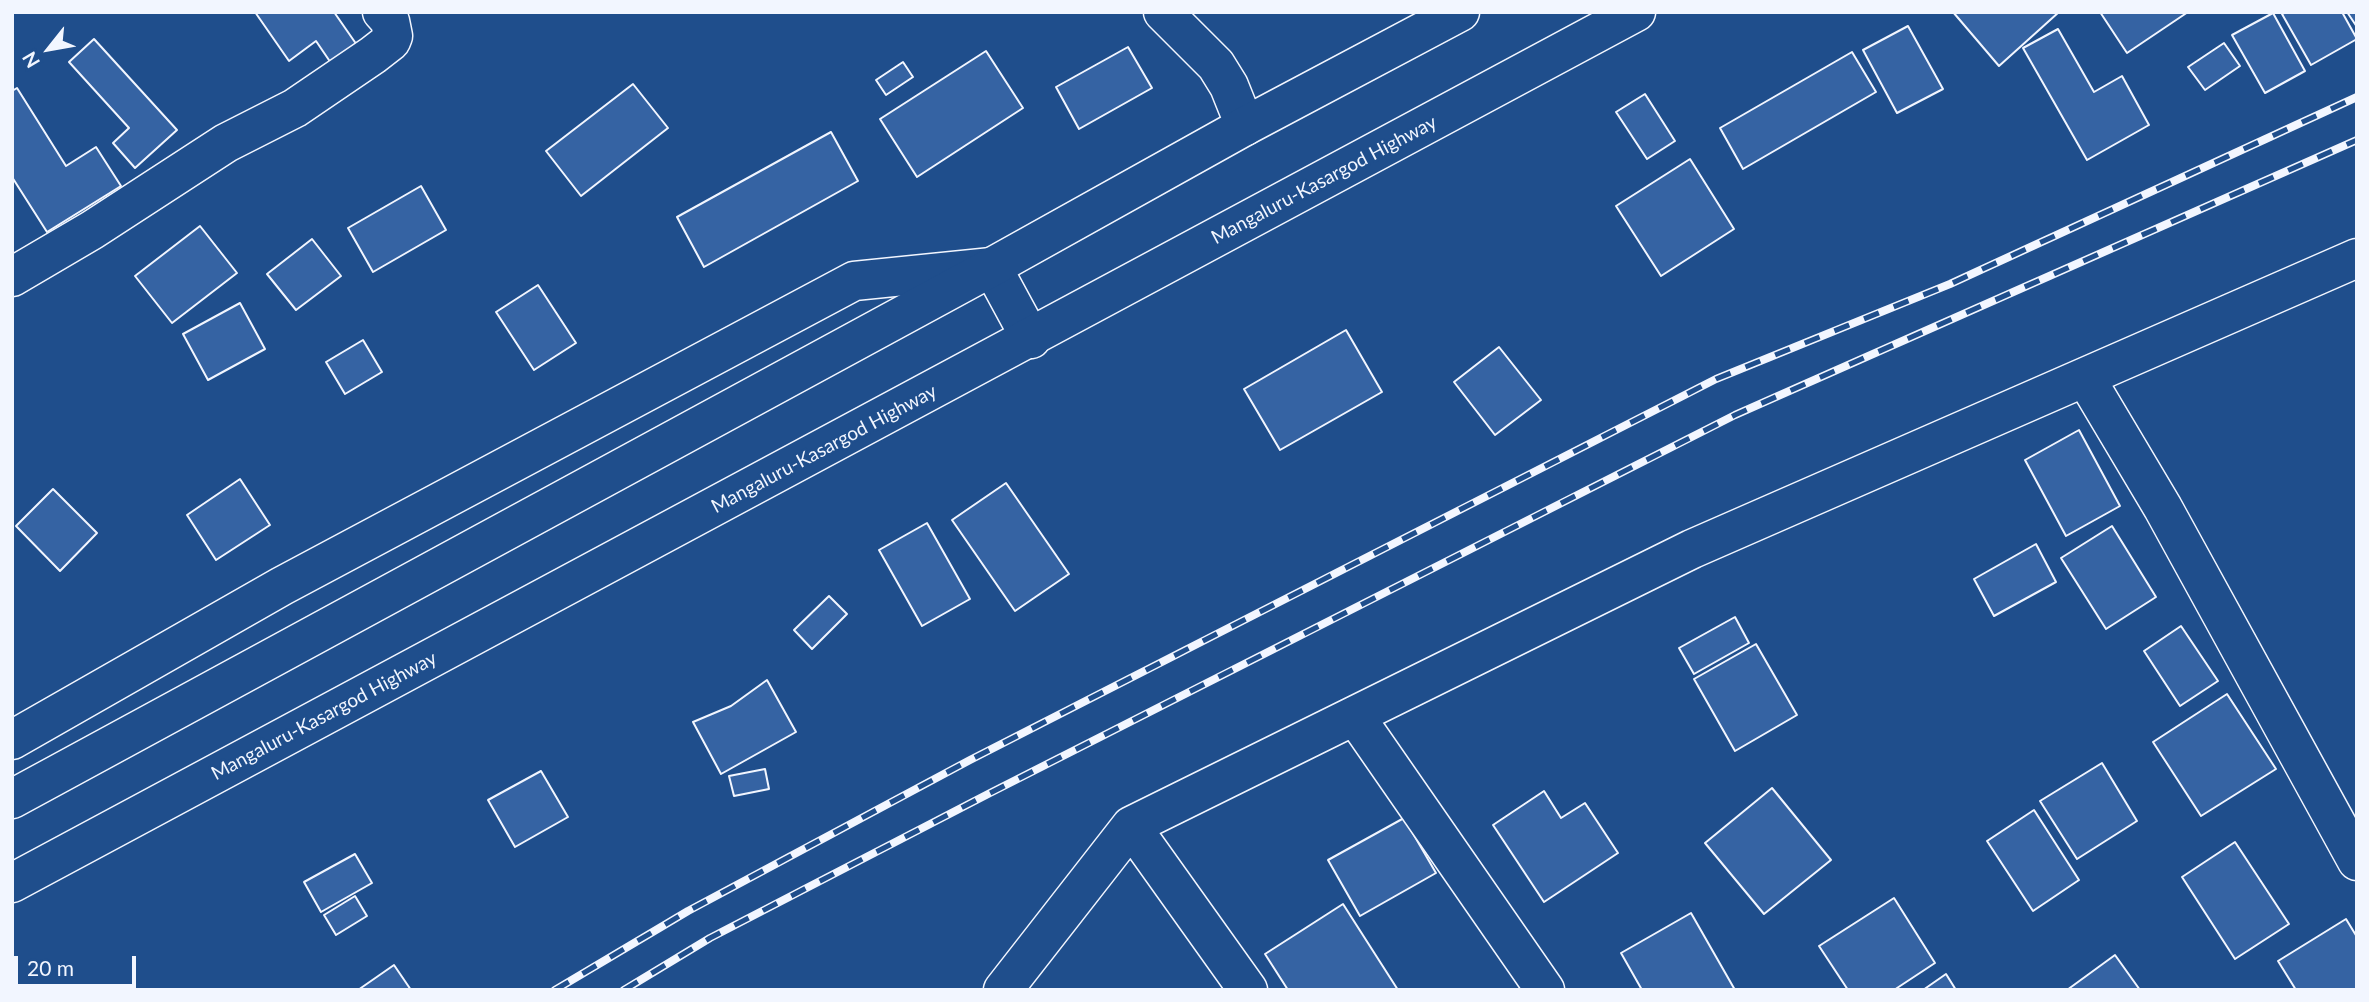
<!DOCTYPE html>
<html>
<head>
<meta charset="utf-8">
<style>
  body { margin:0 }
  #map { position:relative; width:2369px; height:1002px; overflow:hidden; background:#1f4e8c; font-family:Lato,sans-serif }
  canvas { display:block }
  .frame { position:absolute; inset:0; border:14px solid #f2f6ff; pointer-events:none }
  .north { position:absolute; left:14px; top:14px; width:70px; height:70px; -webkit-text-stroke:5px #1f4e8c; paint-order:stroke; rotate:239deg; font-size:19px; font-weight:700; line-height:28px; text-align:center; color:#f2f6ff }
  .north::after { content:''; display:block; margin:auto; width:24px; height:32px; background:#f2f6ff; clip-path:polygon(50% 0,100% 100%,50% 72%,0 100%) }
  .scale { position:absolute; left:14px; top:956px; width:122px; height:32px; box-sizing:border-box; border:4px solid #f2f6ff; border-top:0; padding-left:9px; font-size:21px; line-height:24px; white-space:nowrap; color:#f2f6ff; -webkit-text-stroke:5px #1f4e8c; paint-order:stroke }
</style>
</head>
<body>
<div id="map">
<canvas width="2369" height="1002"></canvas>
<div class="frame"></div>
<div class="north">N</div>
<div class="scale">20 m</div>
</div>
<script>
const ctx = document.querySelector('canvas').getContext('2d');
ctx.lineJoin = 'round';
function fillPath(path, color) { ctx.fillStyle = color; ctx.fill(path, 'evenodd'); }
function stroke(path, color, width, dash) { ctx.strokeStyle = color; ctx.lineWidth = width; ctx.lineCap = dash ? 'butt' : 'round'; ctx.setLineDash(dash || []); ctx.stroke(path); }
function drawText(font, color, halo, rows, align = 'center') {
  ctx.font = font + ' Lato,sans-serif'; ctx.lineWidth = 5; ctx.setLineDash([]); ctx.textBaseline = 'middle'; ctx.strokeStyle = halo; ctx.fillStyle = color; for (const [text, x, y, turn = 0] of rows) {
    ctx.save(); ctx.translate(x, y); ctx.rotate((+turn || 0) * Math.PI / 180); ctx.textAlign = isNaN(turn) ? turn : align; if (halo) ctx.strokeText(text, 0, 0); ctx.fillText(text, 0, 0); ctx.restore();
  }
}
const building = new Path2D(`
  M255,12H334L359,48L333,66L316,41L289,61Z
  M1953,12H2059L1999,66Z
  M2100,12H2188L2127,53Z
  M2286,12H2342L2357,39L2311,65L2282,14Z
  M2347,12H2357V27Z
  M2273,13L2305,71L2265,93L2232,35Z
  M1908,26L1943,89L1897,113L1863,50Z
  M2058,29L2094,92L2122,76L2149,125L2087,160L2023,48Z
  M94,39L177,130L135,168L113,143L129,128L69,62Z
  M2224,43L2240,66L2205,90L2188,67Z
  M1128,47L1152,88L1079,129L1056,87Z
  M986,51L1023,108L917,177L880,119Z
  M1852,52L1876,92L1743,169L1720,128Z
  M903,62L913,77L886,95L876,80Z
  M633,84L668,128L581,196L546,151Z
  M17,88L66,166L96,147L121,186L47,232L12,177V91Z
  M1645,94L1675,141L1647,159L1616,112Z
  M831,132L858,181L704,267L677,217Z
  M1690,159L1734,229L1661,276L1616,206Z
  M421,186L446,230L373,272L348,228Z
  M200,226L237,273L172,323L135,276Z
  M312,239L341,276L296,310L267,274Z
  M538,285L576,343L534,370L496,312Z
  M240,303L265,349L208,380L183,334Z
  M1346,330L1382,392L1280,450L1244,389Z
  M363,340L382,372L345,394L326,362Z
  M1499,347L1541,400L1495,435L1454,382Z
  M2079,430L2120,506L2066,536L2025,460Z
  M240,479L270,525L216,560L187,515Z
  M1006,483L1069,574L1015,611L952,520Z
  M53,489L97,533L60,571L16,526Z
  M927,523L970,599L922,626L879,550Z
  M2112,526L2156,597L2106,629L2061,558Z
  M2036,544L2056,582L1994,616L1974,579Z
  M829,596L847,614L812,649L794,630Z
  M1735,617L1749,643L1694,674L1679,648Z
  M2181,626L2218,681L2180,706L2144,651Z
  M1756,644L1797,715L1735,751L1694,679Z
  M767,680L796,732L721,774L693,722L731,706Z
  M2227,694L2276,769L2201,816L2153,742Z
  M2102,763L2137,821L2077,859L2040,801Z
  M765,769L769,789L734,796L729,776Z
  M541,771L568,817L515,847L488,800Z
  M1772,788L1831,860L1764,914L1705,843Z
  M1544,791L1561,818L1585,803L1618,853L1544,902L1493,825Z
  M2034,810L2079,880L2033,911L1987,841Z
  M1404,818L1436,873L1360,916L1328,860Z
  M2235,842L2289,924L2235,959L2182,877Z
  M355,854L372,883L321,912L304,882Z
  M355,896L367,916L336,935L324,915Z
  M1894,898L1935,963L1894,990H1848L1819,946Z
  M1343,904L1398,990H1288L1265,954Z
  M1691,913L1735,990H1642L1621,953Z
  M2346,919L2357,937V990H2296L2278,961Z
  M2115,955L2140,990H2067Z
  M394,965L411,990H358Z
  M1946,974L1956,990H1923Z`);
fillPath(building, '#3563a3');
stroke(building, '#f2f6ff', 2);
const minor = new Path2D(`
  M1163,12L1216,65L1229,86L1245,126
  M12,277L92,230L226,143L295,108L373,55L391,41L393,36L390,21L382,12
  M2085,377L2163,508L2357,861
  M1355,716L1545,990
  M12,740L282,586L854,281L992,267L1031,339
  M1131,826L1248,990
  M1003,990L1131,826L1692,549L2357,258`);
const highway = new Path2D(`
  M12,799L992,267L1245,126L1460,12
  M12,883L1636,12`);
stroke(minor, '#f2f6ff', 41);
stroke(highway, '#f2f6ff', 41);
stroke(minor, '#1f4e8c', 38);
stroke(highway, '#1f4e8c', 38);
const rail = new Path2D(`
  M555,990L688,911L970,760L1716,379L1950,284L2357,97
  M624,990L710,938L990,793L1735,415L2357,140`);
stroke(rail, '#f2f6ff', 8);
stroke(rail, '#1f4e8c', 5, [16]);
drawText('19px', '#f2f6ff', '#1f4e8c', [
  ["Mangaluru-Kasargod Highway",1324,180,-28],
  ["Mangaluru-Kasargod Highway",824,449,-28],
  ["Mangaluru-Kasargod Highway",324,716,-28]
]);
</script>
</body>
</html>
